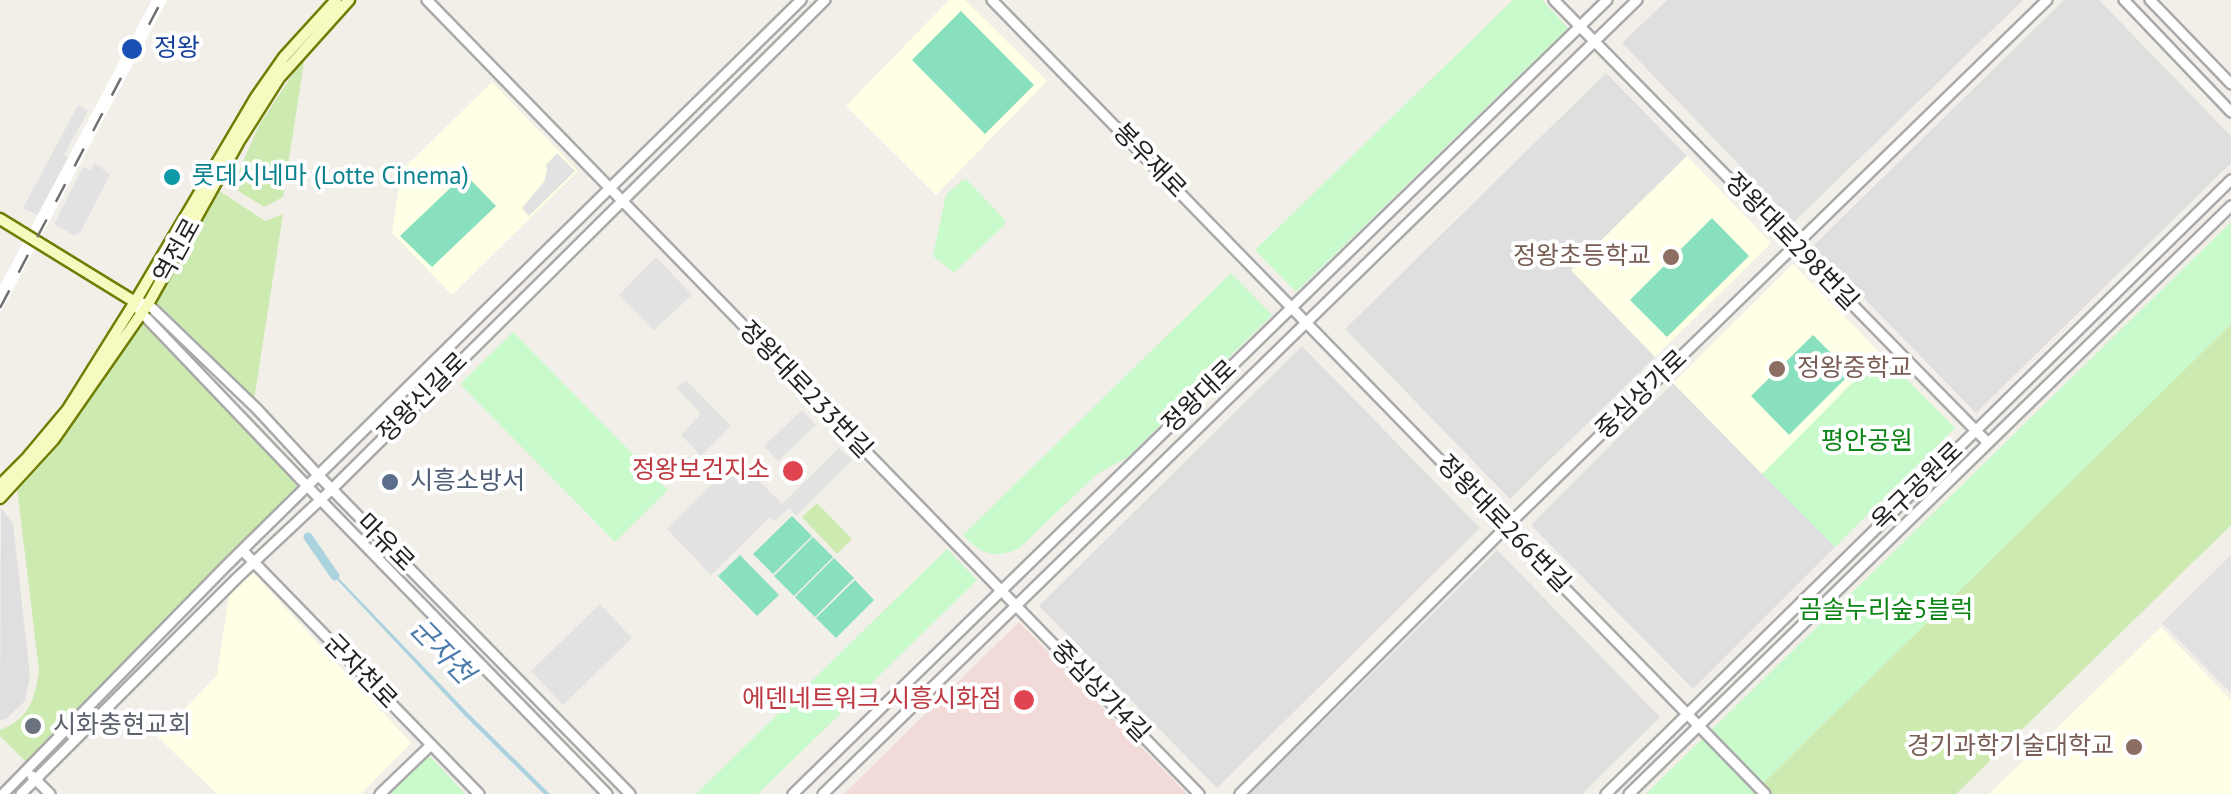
<!DOCTYPE html>
<html>
<head>
<meta charset="utf-8">
<style>
  body { margin:0 }
  canvas { display:block; background:#f2efe9 }
</style>
</head>
<body>
<canvas width="2231" height="794"></canvas>
<script>
const ctx = document.querySelector('canvas').getContext('2d');
ctx.lineJoin = 'round';
function fillPath(path, color) { ctx.fillStyle = color; ctx.fill(path, 'evenodd'); }
function stroke(path, color, width, dash) { ctx.strokeStyle = color; ctx.lineWidth = width; ctx.lineCap = dash ? 'butt' : 'round'; ctx.setLineDash(dash || []); ctx.stroke(path); }
function drawText(font, color, halo, rows, align = 'center') {
  ctx.font = font + ' "PT Sans","Noto Sans KR",sans-serif'; ctx.lineWidth = 8; ctx.setLineDash([]); ctx.textBaseline = 'middle'; ctx.strokeStyle = halo; ctx.fillStyle = color; for (const [text, x, y, turn = 0] of rows) {
    ctx.save(); ctx.translate(x, y); ctx.rotate((+turn || 0) * Math.PI / 180); ctx.textAlign = isNaN(turn) ? turn : align; if (halo) ctx.strokeText(text, 0, 0); ctx.fillText(text, 0, 0); ctx.restore();
  }
}
fillPath(new Path2D(`
  M1667,0H2023L1794,222L1622,43Z
  M2064,0H2099L2231,136V163L1976,413L1813,246Z
  M1606,73L1687,156L1571,270L1655,357L1510,499L1345,329Z
  M1302,346L1480,528L1217,788L1039,606Z
  M1673,383L1835,547L1693,689L1531,525Z
  M1,508L13,524L30,677L25,701L6,719L0,720Z
  M1497,550L1660,717L1582,794H1250Z`), '#e0dfdf');
fillPath(new Path2D(`
  M1019,622L1187,794H844Z`), '#f2dad9');
fillPath(new Path2D(`
  M949,0H965L1047,81L936,195L846,106Z
  M492,82L578,171L452,295L392,233L401,171Z
  M1687,156L1771,243L1655,357L1571,270Z
  M1793,264L1881,354L1762,474L1673,383Z
  M253,573L411,743L361,794H217L158,737L217,675L229,595Z
  M2161,627L2231,700V794H1989Z`), '#ffffe5');
fillPath(new Path2D(`
  M305,56L283,197L264,207L232,187L259,125Z
  M218,190L265,221L283,214L254,400L156,303Z
  M141,319L300,486L26,762L0,736V730C29,719 35,699 39,671L17,487Z
  M2231,324V525L1956,794H1752Z
  M817,503L852,539L837,554L802,517Z`), '#cdebb0');
fillPath(new Path2D(`
  M1513,0H1542L1568,28L1296,292L1255,250Z
  M963,180H967L1005,220L1004,225L954,273L933,256L946,195Z
  M2231,222V324L1752,794H1646Z
  M1231,273L1272,315L1128,457L1097,474L1018,549C993,559 981,554 963,535Z
  M513,332L668,490L615,542L460,384Z
  M1881,354L1955,428L1835,547L1762,474Z
  M947,549L977,580L758,794H696Z
  M423,756L432,758L465,794H385Z`), '#c8facc');
fillPath(new Path2D(`
  M961,11L1034,85L985,134L912,60Z
  M465,174L496,206L432,267L400,236Z
  M1712,218L1749,256L1667,337L1630,300Z
  M1813,335L1851,373L1789,435L1751,396Z
  M792,516L812,536L773,574L753,554Z
  M813,537L833,557L794,596L774,576Z
  M740,555L779,595L757,616L718,576Z
  M834,558L854,578L815,617L795,597Z
  M855,580L874,600L836,638L816,618Z`), '#88e0be');
fillPath(new Path2D(`
  M78,105L88,111L64,155L70,159L39,216L23,208Z
  M557,153L575,171L529,216L522,208L544,182L547,171L546,165Z
  M95,163L110,175L80,233L73,235L54,224L83,167L90,170Z
  M656,257L692,295L654,330L619,295Z
  M686,380L731,426L701,456L681,435L701,414L677,388Z
  M802,410L816,425L778,461L764,446Z
  M839,448L852,460L796,516L789,508L775,521L770,517L711,575L667,529L737,459L782,504Z
  M2231,555V693L2162,623Z
  M600,604L632,638L563,705L531,671Z`), '#e2e2e2');
fillPath(new Path2D(`
  M329,568L468,713L550,794H544L465,716L327,569Z`), '#aad3df');
fillPath(new Path2D(`
  M152,0H167L0,314V286Z`), '#fff');
stroke(new Path2D(`
  M308,537L335,576`), '#aad3df', 9);
const tertiary = new Path2D(`
  M427,0L1199,794
  M992,0L1765,794
  M1554,0L1988,443
  M2124,0L2231,112
  M2150,0L2231,84
  M142,303L148,304L257,409L318,475L630,794
  M138,309L307,486L607,794
  M242,550L479,794
  M32,776L50,794
  M3,794L226,566L801,0
  M21,794L237,578L332,489L825,0
  M380,794L431,745
  M793,794L1607,0
  M823,794L1637,0
  M1240,794L1506,527L2047,0
  M1606,794L2231,180
  M1629,794L2231,206`);
const secondary = new Path2D(`
  M0,219L135,302
  M0,485L27,458L68,409L135,302L256,97L284,57L336,0
  M0,498L54,439L148,304L239,141L279,78L349,0`);
stroke(tertiary, '#a9a9a9', 14);
stroke(secondary, '#707d05', 15);
stroke(tertiary, '#fff', 9);
stroke(secondary, '#f7fabf', 10);
stroke(new Path2D(`
  M0,308L162,0`), '#707070', 2.5, [20, 20]);
for (const [x, y, r, color] of [
  [132,49,12,"#1a4fb4"],
  [172,177,10,"#0f9aa8"],
  [1671,257,10,"#8d6e63"],
  [1777,369,10,"#8d6e63"],
  [793,471,12,"#e0444e"],
  [390,482,10,"#5c6f8a"],
  [1024,700,12,"#e0444e"],
  [33,726,10,"#6b7280"],
  [2134,747,10,"#8d6e63"]
]) { const dot = new Path2D(); dot.arc(x, y, r, 0, 2 * Math.PI); ctx.fillStyle = color; ctx.fill(dot); stroke(dot, '#fff', 4); }
drawText('25px', '#164399', '#fff', [
  ["정왕",154,49]
], 'left');
drawText('25px', '#222', '#fff', [
  ["봉우재로",1149,161,46],
  ["정왕대로298번길",1791,242,46],
  ["역전로",178,251,-61],
  ["정왕대로233번길",805,390,46],
  ["중심상가로",1642,395,-44],
  ["정왕대로",1200,397,-44],
  ["정왕신길로",423,398,-45],
  ["옥구공원로",1918,487,-44],
  ["정왕대로266번길",1503,524,46],
  ["마유로",385,543,45],
  ["군자천로",360,672,46],
  ["중심상가4길",1100,692,46]
]);
drawText('25px', '#0d838f', '#fff', [
  ["롯데시네마 (Lotte Cinema)",192,177]
], 'left');
drawText('25px', '#785e54', '#fff', [
  ["정왕초등학교",1651,257],
  ["정왕중학교",1797,369,"left"],
  ["경기과학기술대학교",2114,747]
], 'right');
drawText('25px', '#0c8416', '#fff', [
  ["평안공원",1867,442],
  ["곰솔누리숲5블럭",1886,611]
]);
drawText('25px', '#be3a42', '#fff', [
  ["정왕보건지소",770,471],
  ["에덴네트워크 시흥시화점",1002,700]
], 'right');
drawText('25px', '#4e5e75', '#fff', [
  ["시흥소방서",410,482]
], 'left');
drawText('25px', '#5b616d', '#fff', [
  ["시화충현교회",53,726]
], 'left');
drawText('italic 28px', '#4a7aab', '#fff', [
  ["군자천",441,652,46]
]);
</script>
</body>
</html>
